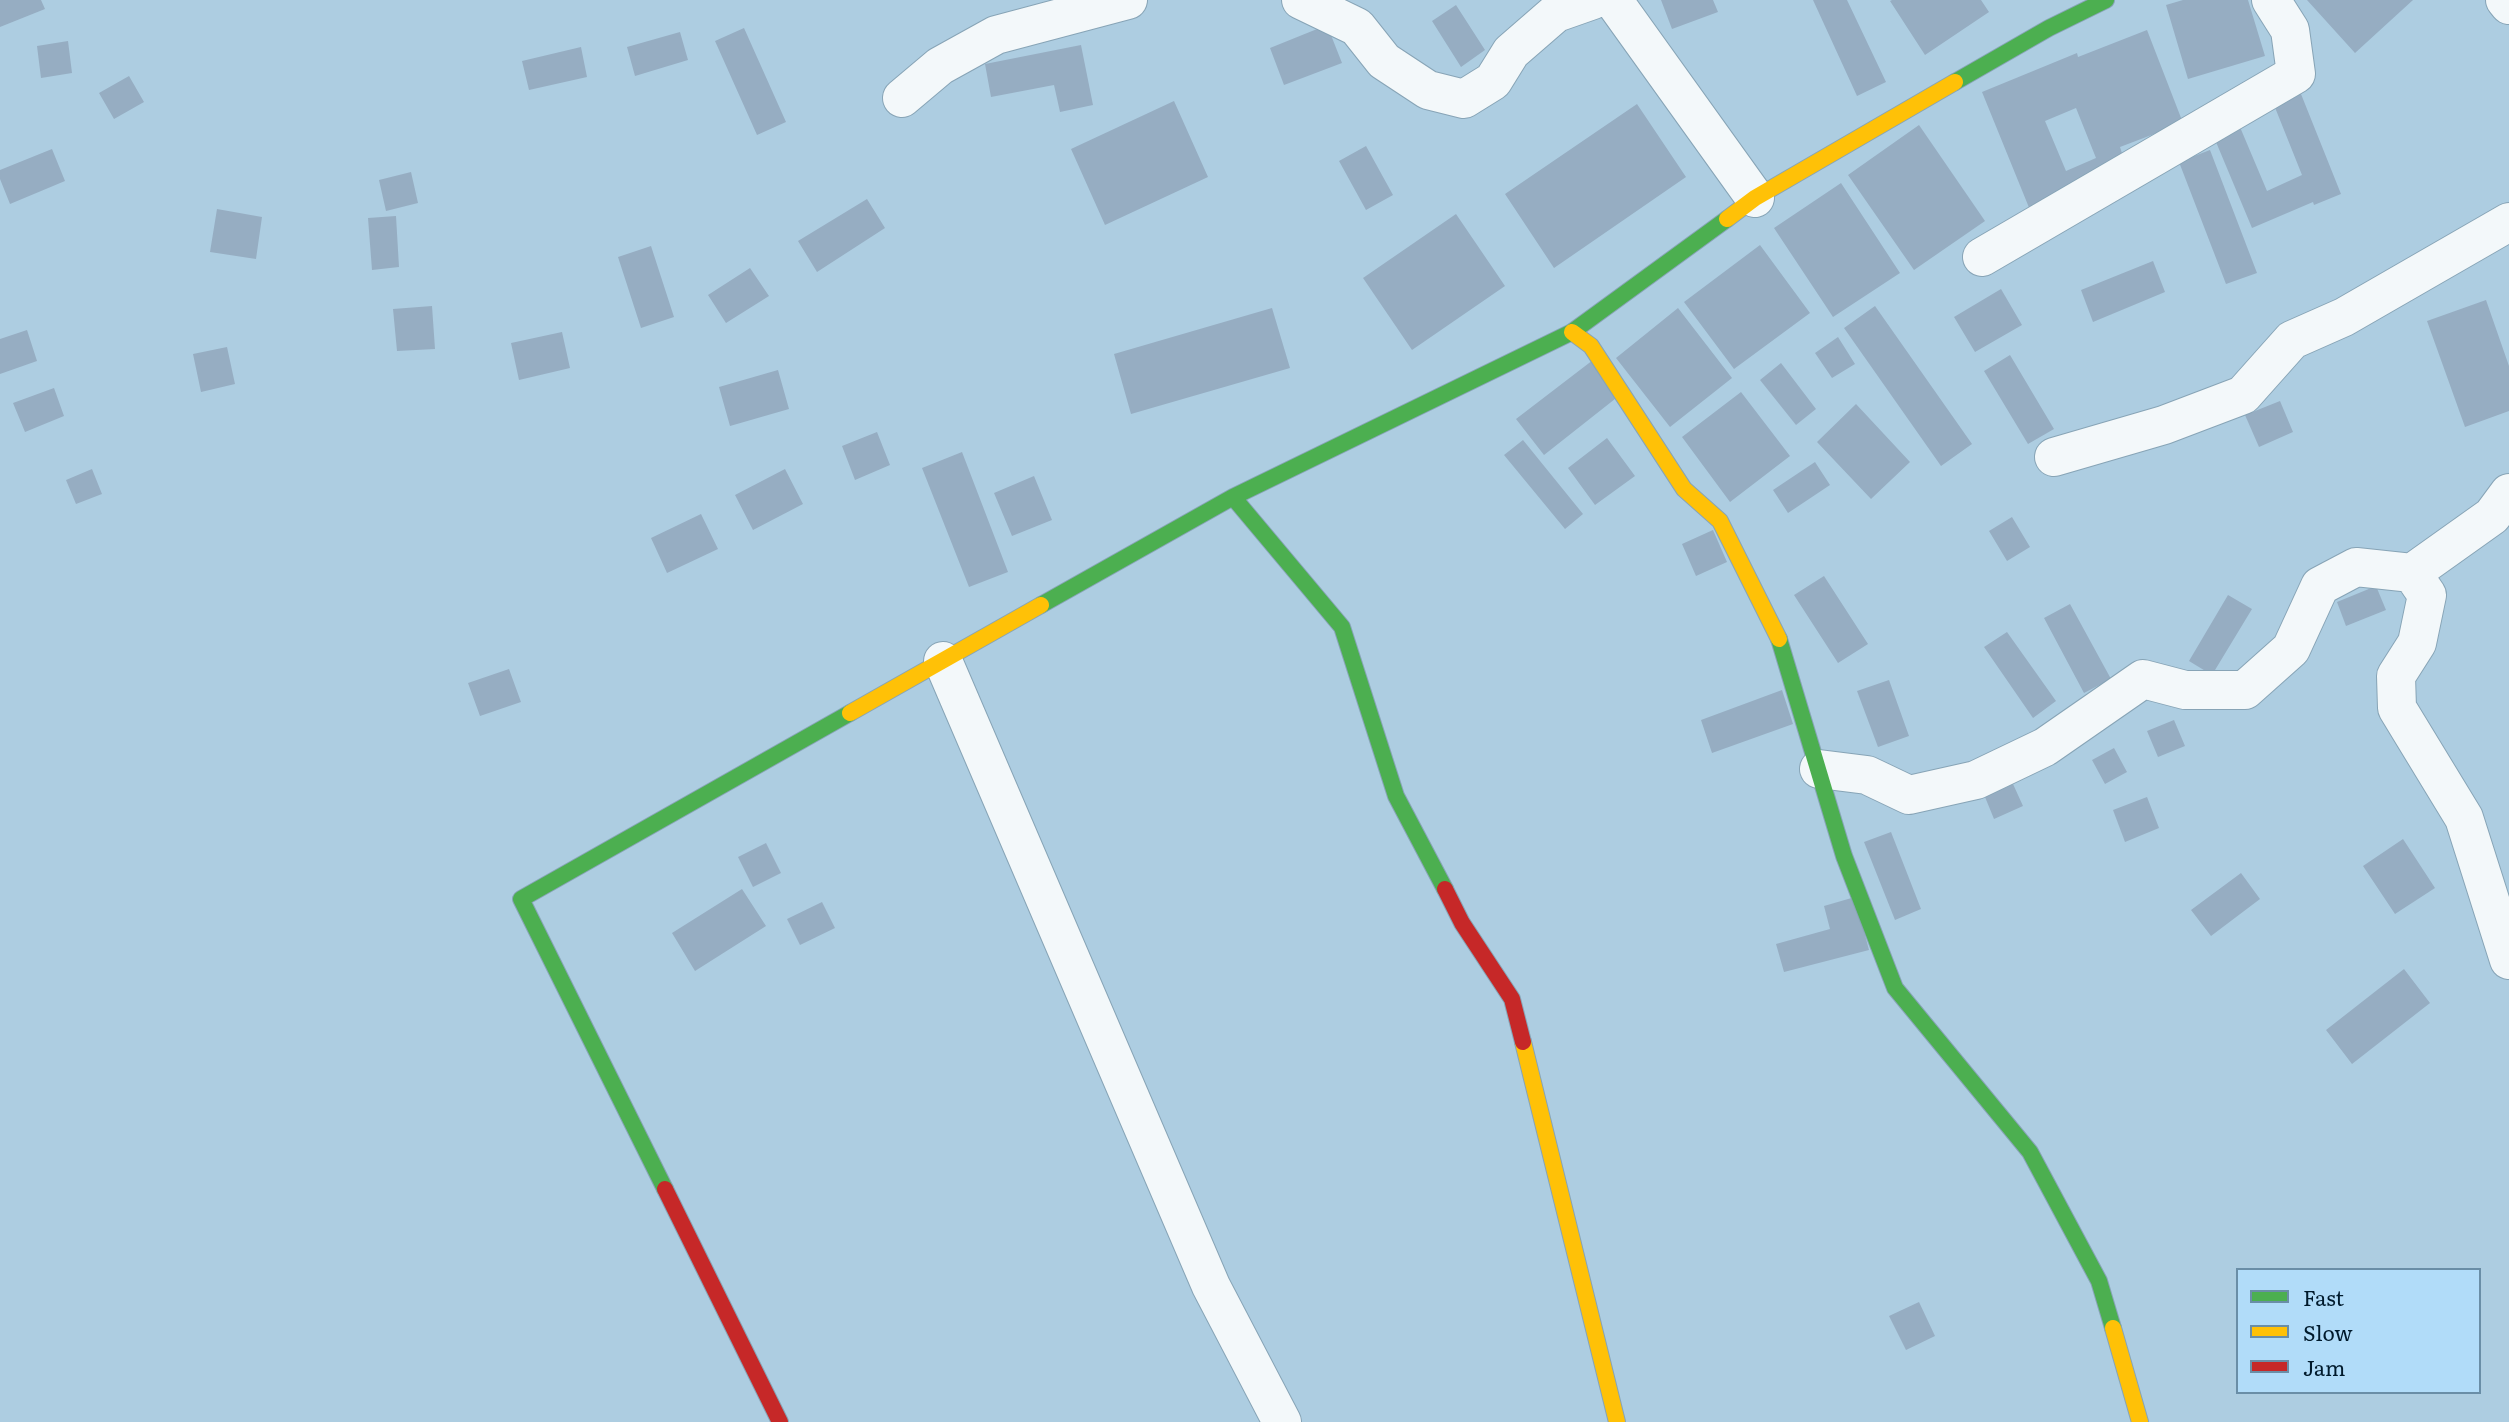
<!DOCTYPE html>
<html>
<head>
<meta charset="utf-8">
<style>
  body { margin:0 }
  #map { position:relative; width:2509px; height:1422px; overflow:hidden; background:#adcde1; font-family:Literata,serif }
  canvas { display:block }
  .legend { position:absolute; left:2236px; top:1268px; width:245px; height:126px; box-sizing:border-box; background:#b1dcf9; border:2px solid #6a8ea7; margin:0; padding:9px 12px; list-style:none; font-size:21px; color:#001a2c }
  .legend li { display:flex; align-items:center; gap:14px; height:35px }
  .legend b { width:35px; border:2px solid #6a8ea7 }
</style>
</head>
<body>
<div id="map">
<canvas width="2509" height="1422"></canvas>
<ul class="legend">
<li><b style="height:9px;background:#4caf50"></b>Fast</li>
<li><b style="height:9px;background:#ffc107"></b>Slow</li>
<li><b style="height:9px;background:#c62828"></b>Jam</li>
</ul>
</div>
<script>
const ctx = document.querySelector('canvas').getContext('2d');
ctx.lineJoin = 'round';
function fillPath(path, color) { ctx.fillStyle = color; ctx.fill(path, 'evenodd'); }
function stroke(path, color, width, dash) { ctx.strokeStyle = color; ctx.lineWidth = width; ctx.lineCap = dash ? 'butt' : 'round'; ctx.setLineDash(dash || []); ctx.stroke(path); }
fillPath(new Path2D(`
  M0,0H41L45,9L0,27Z
  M1661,0H1713L1718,12L1672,29Z
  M1813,0H1847L1886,82L1857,96Z
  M1892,0H1981L1989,12L1925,55L1890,1Z
  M2183,0H2248L2265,56L2188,79L2166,5Z
  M2307,0H2413L2355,53Z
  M1456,5L1485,50L1461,67L1432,21Z
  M1327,25L1342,63L1284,85L1270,48Z
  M744,28L786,122L757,135L715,41Z
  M2147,30L2183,123L2120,147L2127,169L2030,210L1982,92L2077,53L2078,57ZM2076,108L2096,158L2066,171L2045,121Z
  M680,32L688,60L635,76L627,47Z
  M68,41L72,73L41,78L37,46Z
  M1081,45L1093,105L1060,112L1054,85L991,97L985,64Z
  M581,47L587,77L529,90L522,61Z
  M129,76L144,102L114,119L99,93Z
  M2299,89L2341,194L2314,205L2313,202L2252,228L2211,130L2237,120L2267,191L2302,175L2272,100Z
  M1174,101L1208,177L1105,225L1071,149Z
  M1637,104L1686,177L1554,268L1505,194Z
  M1919,125L1985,221L1914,270L1848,175Z
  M1366,146L1393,195L1366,210L1339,161Z
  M52,149L65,181L10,204L0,179V170Z
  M2210,150L2257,273L2226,284L2179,162Z
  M411,172L418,203L386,211L379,180Z
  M1841,183L1900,273L1833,317L1774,228Z
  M867,199L885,228L817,272L798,241Z
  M217,209L262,217L256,259L210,252Z
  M1456,214L1505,286L1412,350L1363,278Z
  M396,216L399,267L372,270L368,218Z
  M1760,245L1810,313L1734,369L1684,302Z
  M651,246L674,317L641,328L618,257Z
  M2153,261L2165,292L2093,322L2081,290Z
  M750,268L769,296L726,323L708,295Z
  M2001,289L2022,325L1975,352L1954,317Z
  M2486,300L2509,366V411L2465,427L2427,321Z
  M432,306L435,349L397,351L393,309Z
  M1875,306L1972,444L1941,466L1844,328Z
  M1272,308L1290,368L1131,414L1114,354Z
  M1678,308L1732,378L1670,427L1616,358Z
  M27,330L37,361L0,374V339Z
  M562,332L570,368L519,380L511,343Z
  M1838,337L1855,364L1832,378L1815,353Z
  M227,347L235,384L201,392L193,354Z
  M2010,355L2054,429L2028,444L1984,371Z
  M1593,360L1620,395L1544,455L1516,419Z
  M1781,363L1816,409L1796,425L1760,380Z
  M778,370L789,409L730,426L719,387Z
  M54,388L64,416L25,432L13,403Z
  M1741,392L1790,456L1730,502L1682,437Z
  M2280,401L2293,432L2259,447L2245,415Z
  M1856,404L1910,462L1871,499L1817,442Z
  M877,432L890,465L855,480L842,446Z
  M1607,438L1635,476L1595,505L1568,468Z
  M1523,440L1583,514L1565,529L1504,455Z
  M962,452L1008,572L969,587L922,468Z
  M1815,462L1830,485L1788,513L1773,490Z
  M92,469L102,494L76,504L66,480Z
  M785,469L803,504L753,530L735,495Z
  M1034,476L1052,520L1012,536L994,493Z
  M701,514L718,549L667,573L651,538Z
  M2012,517L2030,547L2007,561L1989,531Z
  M1713,530L1727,562L1696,576L1682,544Z
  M1824,576L1868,644L1838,663L1794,595Z
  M2376,586L2386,610L2346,626L2337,602Z
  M2228,595L2252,609L2212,675L2189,661Z
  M2070,604L2111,679L2084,693L2044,618Z
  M2007,632L2056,701L2033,718L1984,647Z
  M509,669L521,702L480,716L468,683Z
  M1889,680L1909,736L1878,747L1857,691Z
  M1782,690L1793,724L1712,753L1701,720Z
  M2174,720L2185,746L2158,757L2147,731Z
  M2114,748L2127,772L2105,784L2092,760Z
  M2013,784L2023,806L1994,819L1985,797Z
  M2147,797L2159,828L2125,842L2113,810Z
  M1891,832L1921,909L1895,920L1864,842Z
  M2403,839L2435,888L2395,914L2363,866Z
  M766,843L781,873L753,887L738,857Z
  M2241,873L2260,899L2211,936L2191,910Z
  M742,889L766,926L695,971L672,933Z
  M1855,897L1869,950L1784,972L1776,944L1830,929L1824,906Z
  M822,902L835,928L800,945L787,919Z
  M2404,969L2430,1003L2352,1064L2326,1030Z
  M1919,1302L1935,1336L1906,1350L1889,1316Z`), '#96adc2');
const street = new Path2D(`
  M1301,0L1357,27L1384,61L1428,90L1464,99L1493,81L1511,52L1556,13L1593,0
  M1613,0L1755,198
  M2505,0L2509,5
  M902,98L940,66L996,35L1128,0
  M1982,257L2296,74L2290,30L2271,0
  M2054,457L2164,425L2243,395L2292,340L2344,317L2509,222
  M2412,573L2427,595L2417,643L2396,676L2397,708L2464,818L2509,960
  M943,661L1211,1286L1282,1422
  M1819,769L1867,775L1909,795L1976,780L2045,747L2143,679L2185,690H2245L2291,649L2320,586L2356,567L2412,573L2492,516L2509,493`);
const fast = new Path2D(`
  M1955,82L2049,28L2106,0
  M1233,497L1342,627L1396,796L1445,889
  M1041,605L1233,497L1572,332L1727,219
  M1779,639L1844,856L1895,988L2030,1152L2099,1281L2113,1328
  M665,1189L521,899L850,713`);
const slow = new Path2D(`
  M1727,219L1755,198L1955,82
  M1572,332L1591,346L1684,489L1720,521L1779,639
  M850,713L1041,605
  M1523,1042L1617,1422
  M2113,1328L2140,1422`);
const jam = new Path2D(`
  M1445,889L1462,923L1512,999L1523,1042
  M665,1189L780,1422`);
stroke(street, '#87a4b6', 40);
stroke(fast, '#87a4b6', 18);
stroke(slow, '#87a4b6', 18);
stroke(jam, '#87a4b6', 18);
stroke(street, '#f3f8fa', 38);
stroke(fast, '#4caf50', 16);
stroke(slow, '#ffc107', 16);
stroke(jam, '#c62828', 16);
</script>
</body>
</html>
